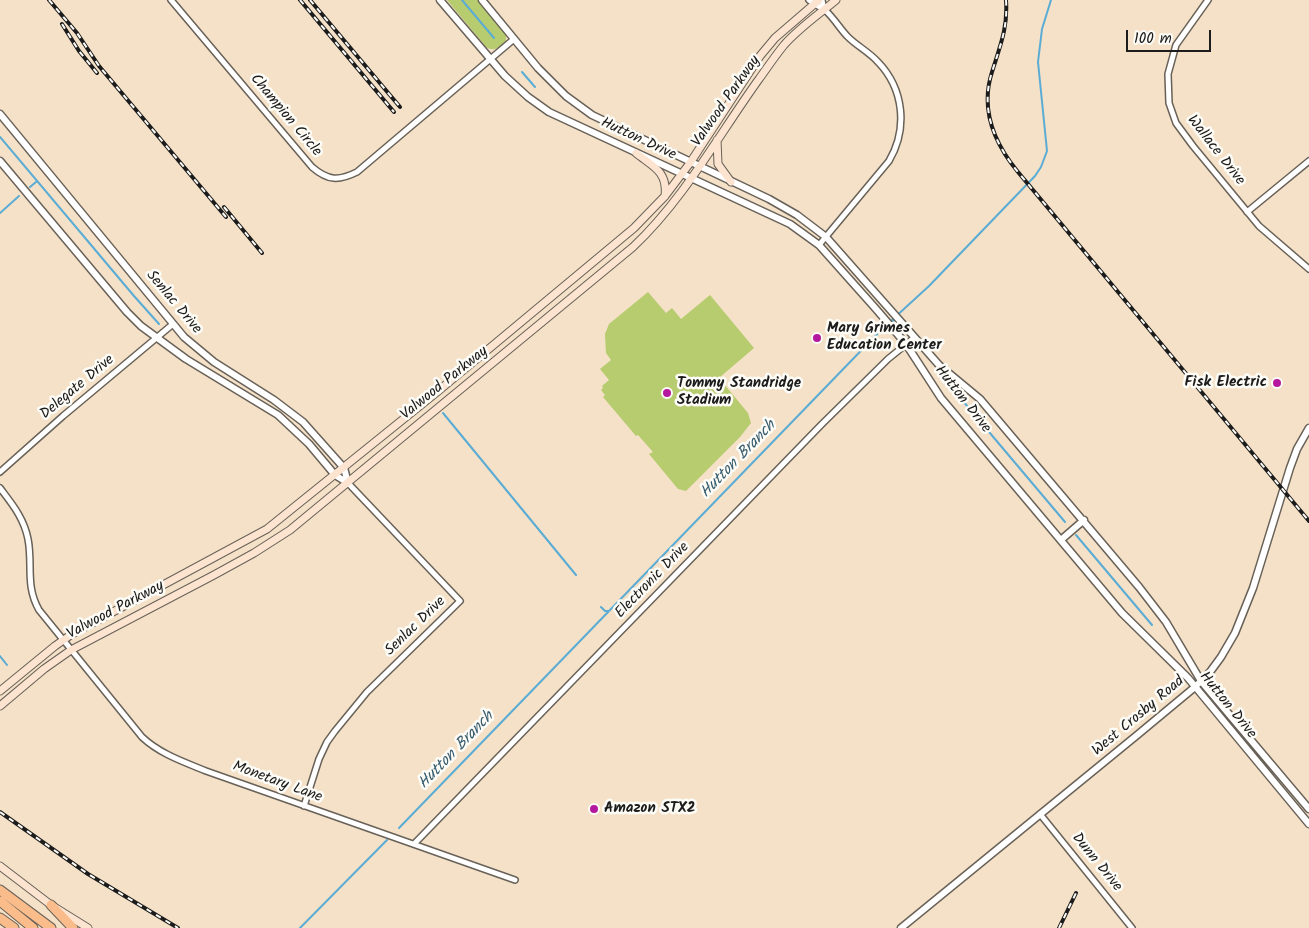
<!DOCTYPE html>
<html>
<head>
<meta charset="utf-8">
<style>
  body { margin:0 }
  #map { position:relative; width:1309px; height:928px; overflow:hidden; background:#f4e1c7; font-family:Kalam,sans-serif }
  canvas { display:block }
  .scale { position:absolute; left:1126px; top:30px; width:85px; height:22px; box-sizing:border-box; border:2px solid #1c1c1c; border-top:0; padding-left:6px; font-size:15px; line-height:18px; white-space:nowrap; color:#1c1c1c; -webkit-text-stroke:4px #fdfcf7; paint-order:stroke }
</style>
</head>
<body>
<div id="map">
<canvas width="1309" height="928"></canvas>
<div class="scale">100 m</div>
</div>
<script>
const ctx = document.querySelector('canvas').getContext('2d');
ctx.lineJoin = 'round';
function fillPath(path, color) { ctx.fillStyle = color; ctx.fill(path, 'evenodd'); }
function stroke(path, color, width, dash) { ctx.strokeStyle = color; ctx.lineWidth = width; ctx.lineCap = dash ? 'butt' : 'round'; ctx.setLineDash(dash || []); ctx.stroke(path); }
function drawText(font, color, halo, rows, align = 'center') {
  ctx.font = font + ' Kalam,sans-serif'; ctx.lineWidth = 5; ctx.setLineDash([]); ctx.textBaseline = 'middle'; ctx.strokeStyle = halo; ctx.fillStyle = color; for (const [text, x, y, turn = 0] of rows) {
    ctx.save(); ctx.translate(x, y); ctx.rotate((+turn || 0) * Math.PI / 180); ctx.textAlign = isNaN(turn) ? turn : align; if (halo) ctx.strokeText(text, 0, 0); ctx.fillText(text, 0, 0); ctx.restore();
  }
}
fillPath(new Path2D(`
  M447,0H478L506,33V41C500,48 494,52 486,47Z
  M648,292L666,313L672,308L681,319L710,295L754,348L719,378L748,413L751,423L740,437L686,491L678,489L649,454L653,452L638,435L636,436L603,397L605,395L601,390L603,388L602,386L609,380L600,369L611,360L606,353L605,334L609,324Z`), '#b7cb6f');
stroke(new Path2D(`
  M462,0L494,38
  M522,72L535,87
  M0,137L134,296L159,324
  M30,187L36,182
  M0,213L19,196
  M892,320L900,329
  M957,394L1065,522
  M443,413L576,575
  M1076,535L1152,625
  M601,607L605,611H609
  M0,656L7,665
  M399,828L881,330L929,286L1035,176L1041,167L1047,151L1038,62L1042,29L1051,0
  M300,928L387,840`), '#5aacd5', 2);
const minor = new Path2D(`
  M171,0L312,167C328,181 339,181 357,172L514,39
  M809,0C814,5 820,6 825,10C834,18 840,29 848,37C857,46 869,52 878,62C904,89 908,129 889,161L819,245
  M822,0L824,10
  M1208,0L1176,45L1168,74L1169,103L1176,123L1193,146L1259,226L1309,269
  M1247,212L1309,161
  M0,472L63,416L173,324
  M0,488C12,504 24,518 28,539C33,565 25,585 39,610L142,737C160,754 184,762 206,771L515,880
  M304,806L319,759L327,742L335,731L367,692L460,601L348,483
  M1040,814L1132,928
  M414,844L822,424L888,359L914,338`);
const tertiary = new Path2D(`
  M440,0L505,76L528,97L549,112L790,224L819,245L876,309L906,344L941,398L1122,613L1188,678L1309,824
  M482,0L538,68L566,96L592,115L769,199L797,215L826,237L939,365L980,399L1139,587L1166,622L1201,681L1309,809
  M0,114L184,337L214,362L274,400L303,422L344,468L348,483
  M0,161L127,312L141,326L186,359L278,415L309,444L335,475L348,483
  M1062,539L1084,520
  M901,928L1136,736L1195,687L1210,672L1221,657L1235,633L1253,588L1290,468L1297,449L1309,428`);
const secondary = new Path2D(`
  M717,140L718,164L731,182
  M636,153C652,166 668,171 665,196
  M0,691L55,646L72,634L267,529L437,392L634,228L665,196L690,163L760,56L775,38L819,0
  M0,706L44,669L71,650L214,575L254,553L290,530L633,247C684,199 718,136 759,79C767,68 775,56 784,45C799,28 818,15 836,0
  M0,866L51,905L88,928`);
const motorway = new Path2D(`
  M0,890L51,928
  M0,901L33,928
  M51,905L73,928
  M0,918L14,928`);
stroke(minor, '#686158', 8);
stroke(tertiary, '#686158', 9);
stroke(secondary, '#686158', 9);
stroke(motorway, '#686158', 11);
stroke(minor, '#fff', 5);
stroke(tertiary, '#fff', 6);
stroke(secondary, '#fde4d0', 7);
stroke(motorway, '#f9bc8a', 9);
const rail = new Path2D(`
  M49,0L77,33L99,66L226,217
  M300,0L394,112
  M310,0L400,107
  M1006,0C1008,28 1000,46 992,72C980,109 994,143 1018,172L1309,521
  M62,24L79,51L97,73
  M224,207L262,253
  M0,812L88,874L178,928
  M1059,928L1076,893`);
stroke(rail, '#1c1c1c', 4);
stroke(rail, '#fdfcf7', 2, [5.5]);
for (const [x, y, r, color] of [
  [817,338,5,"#b5179e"],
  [1277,383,5,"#b5179e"],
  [667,393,5,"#b5179e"],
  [594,809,5,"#b5179e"]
]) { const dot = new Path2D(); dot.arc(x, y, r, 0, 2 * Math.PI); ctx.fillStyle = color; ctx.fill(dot); stroke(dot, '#fdfcf7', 2); }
drawText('15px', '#1c1c1c', '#fdfcf7', [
  ["Valwood Parkway",727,102,-55],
  ["Champion Circle",285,116,50],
  ["Hutton Drive",638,140,25],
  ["Wallace Drive",1215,151,52],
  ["Senlac Drive",173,303,50],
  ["Valwood Parkway",445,384,-39],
  ["Delegate Drive",78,388,-40],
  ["Hutton Drive",962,400,52],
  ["Electronic Drive",653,581,-46],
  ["Valwood Parkway",116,611,-28],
  ["Senlac Drive",416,627,-44],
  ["Hutton Drive",1227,706,51],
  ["West Crosby Road",1139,717,-40],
  ["Monetary Lane",277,783,20],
  ["Dunn Drive",1096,863,51]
]);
drawText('bold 15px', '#1c1c1c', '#fdfcf7', [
  ["Mary Grimes",827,329],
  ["Education Center",827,346],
  ["Fisk Electric",1267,383,"right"],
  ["Tommy Standridge",677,384],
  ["Stadium",677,401],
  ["Amazon STX2",604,809]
], 'left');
drawText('italic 16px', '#385d6f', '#fdfcf7', [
  ["Hutton Branch",739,460,-46],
  ["Hutton Branch",457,751,-46]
]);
</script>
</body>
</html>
